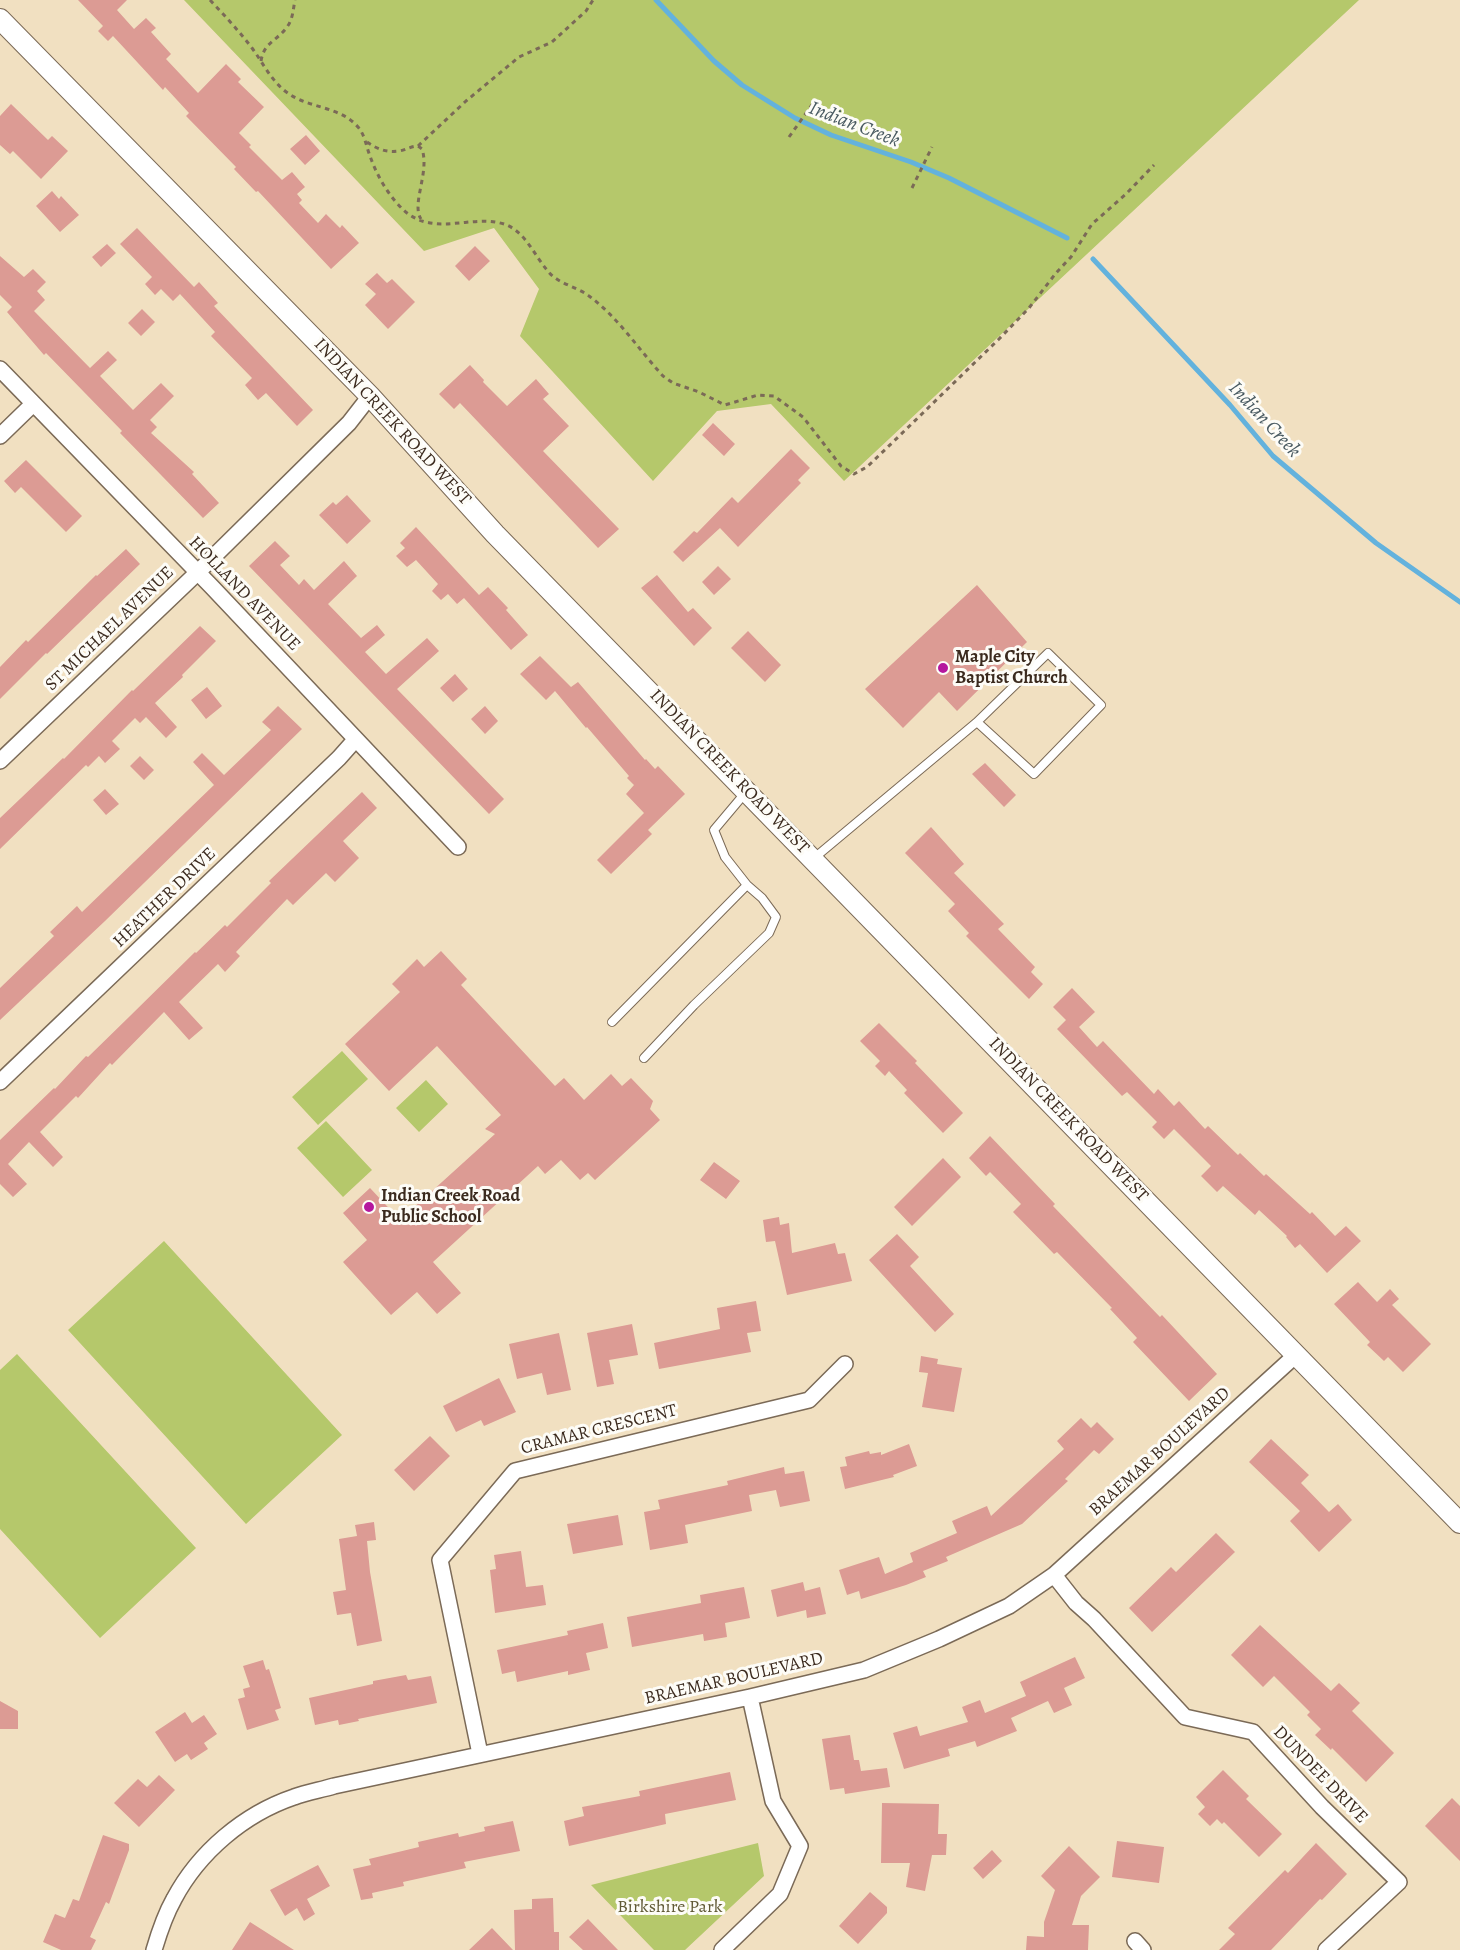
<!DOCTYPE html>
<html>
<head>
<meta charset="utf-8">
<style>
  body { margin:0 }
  canvas { display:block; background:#f1e0c1 }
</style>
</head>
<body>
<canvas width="1460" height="1950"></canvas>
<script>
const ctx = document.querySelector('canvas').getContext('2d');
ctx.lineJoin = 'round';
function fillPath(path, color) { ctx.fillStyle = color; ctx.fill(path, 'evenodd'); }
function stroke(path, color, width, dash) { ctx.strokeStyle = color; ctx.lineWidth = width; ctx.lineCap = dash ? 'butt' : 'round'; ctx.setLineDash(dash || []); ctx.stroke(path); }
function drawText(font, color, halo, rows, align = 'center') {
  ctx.font = font + ' Alegreya,serif'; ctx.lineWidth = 6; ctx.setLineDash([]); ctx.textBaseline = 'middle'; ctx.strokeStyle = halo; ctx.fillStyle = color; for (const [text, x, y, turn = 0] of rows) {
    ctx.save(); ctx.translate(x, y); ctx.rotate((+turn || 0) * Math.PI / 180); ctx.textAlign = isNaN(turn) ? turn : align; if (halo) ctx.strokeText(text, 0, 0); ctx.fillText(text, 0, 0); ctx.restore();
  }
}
fillPath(new Path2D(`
  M184,0H1359L844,481L771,404L717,411L653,481L520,336L539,289L494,228L424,251Z
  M342,1051L368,1079L318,1125L292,1097Z
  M426,1080L448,1104L419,1132L396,1108Z
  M326,1121L372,1170L343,1197L297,1148Z
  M164,1241L342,1435L246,1524L68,1330Z
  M17,1354L196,1548L100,1638L0,1529V1370Z
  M758,1843L764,1876L685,1950H654L591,1885Z`), '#b5c86b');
stroke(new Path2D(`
  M656,0L714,61L742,85L795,118L831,135L911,162L949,178L1067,238
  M1093,259L1230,405L1273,456L1376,543L1460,602`), '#63b2dd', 5);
fillPath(new Path2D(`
  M78,0H127L117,10L134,29L146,18L156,28L151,32L171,54L166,59L198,93L226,64L241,79L238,82L264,107L239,133L251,145L249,147L282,180L292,172L305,187L297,194L302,200L299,203L318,223L326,214L340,228L342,225L359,243L331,269L258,191L256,192L234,169L236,167L186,116L189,113L165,87L163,90L113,36L108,41L98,31L103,26Z
  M11,104L48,140L52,136L68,151L41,179L13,151L10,154L0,145V116Z
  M306,135L320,151L305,165L290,149Z
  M52,191L59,199L61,196L79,215L60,232L36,206Z
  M137,228L194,287L199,282L218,303L214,306L313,410L297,426L266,393L258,400L245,385L252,378L211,336L215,332L180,294L173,301L161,289L155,295L145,284L152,277L120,244Z
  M107,244L116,253L101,267L92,257Z
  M475,246L490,261L469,281L455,266Z
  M0,256L24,277L33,269L46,282L37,291L45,300L34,311L90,368L108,351L117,360L100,376L133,410L161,383L174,396L150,420L157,427L151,433L194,472L192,474L219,503L203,518L120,433L122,431L46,353L44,355L7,312L12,307L0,295Z
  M377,273L387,283L392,279L415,302L388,329L365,305L376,294L365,284Z
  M142,309L155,322L141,336L128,323Z
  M470,365L484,380L483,382L507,406L536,379L549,394L543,399L569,426L543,451L619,529L598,548L460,403L454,409L439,394Z
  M713,423L735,444L724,456L702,435Z
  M791,449L810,468L798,480L801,483L738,547L720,528L683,562L673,552L694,531L697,533L732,497L738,503Z
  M26,460L82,516L66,532L21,487L15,493L4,481Z
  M347,495L371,521L347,544L319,515L333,502L336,505Z
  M416,527L479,595L488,587L508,608L506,610L528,635L511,650L464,598L457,604L448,594L441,600L432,591L438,584L416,560L407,567L396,556L405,548L400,543Z
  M275,541L290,556L280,565L299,585L304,579L314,590L344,561L357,576L328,604L361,638L377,625L385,635L365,652L386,674L427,638L439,651L397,689L504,799L489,814L249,566Z
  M126,549L140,564L47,654L46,653L0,699V667L26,640L28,642L96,575L97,576Z
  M718,566L731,579L714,595L702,582Z
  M657,575L688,612L693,608L712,628L694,646L641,588Z
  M977,585L1027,642L957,711L939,692L903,728L865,689Z
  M200,626L216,641L182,675L183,677L155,703L177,727L166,738L146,717L140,723L135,718L112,741L120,749L105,763L99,756L88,767L86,765L0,849V818L63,758L64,759L132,690L133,691Z
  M748,631L781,665L765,682L731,648Z
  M540,656L571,687L578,682L645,760L646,759L655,769L658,766L685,794L648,830L652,834L611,874L597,860L644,813L626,794L634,785L627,778L629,776L587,727L586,728L555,691L546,700L520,674Z
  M455,674L468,689L453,702L440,688Z
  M207,687L222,706L206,719L191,700Z
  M278,706L302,729L105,921L0,1020V988L54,936L50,932L77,906L82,912L214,785L193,762L202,753L224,775L271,730L262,722Z
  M485,706L498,721L485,734L471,719Z
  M140,756L154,770L144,780L130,766Z
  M985,763L1016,795L1004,807L972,774Z
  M105,789L119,804L106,815L93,800Z
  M362,792L377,808L343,841L359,858L335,882L326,873L293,905L287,899L236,952L240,956L225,972L218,964L179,1002L203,1028L189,1040L164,1012L112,1065L110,1063L78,1098L76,1096L40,1132L63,1157L53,1167L29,1142L8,1164L27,1184L13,1197L0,1184V1140L54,1088L55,1089L86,1056L88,1057L130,1016L195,952L196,953L225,925L227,927L271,883L269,881Z
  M931,827L964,864L954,873L1004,924L998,929L1035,967L1031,972L1043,984L1029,999L966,936L969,933L948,911L955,904L905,853Z
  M441,951L467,979L461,985L555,1086L564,1078L584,1100L611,1074L622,1086L631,1078L653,1101L650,1109L660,1120L595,1180L588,1173L580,1180L561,1160L545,1174L538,1166L433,1262L461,1293L437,1314L417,1292L391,1315L343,1262L367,1240L343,1213L370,1188L400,1220L495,1134L485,1129L501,1115L437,1046L389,1091L345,1044L400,992L392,984L417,959L424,967Z
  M1072,988L1095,1012L1079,1027L1097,1047L1103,1041L1154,1094L1158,1089L1174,1106L1179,1101L1205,1129L1208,1126L1238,1155L1240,1153L1264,1176L1266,1174L1310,1214L1312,1212L1335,1236L1346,1226L1361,1241L1327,1273L1300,1244L1295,1248L1286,1237L1287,1236L1259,1210L1255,1215L1223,1186L1217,1192L1201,1176L1211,1166L1174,1129L1164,1139L1152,1127L1157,1122L1127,1092L1122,1096L1057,1029L1066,1020L1053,1007Z
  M879,1023L917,1061L915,1063L963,1113L943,1133L904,1093L907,1090L889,1071L885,1076L875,1066L880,1061L860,1041Z
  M990,1136L1055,1204L1053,1206L1160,1317L1162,1315L1217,1374L1189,1401L1133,1342L1137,1338L1110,1309L1112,1308L1057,1252L1054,1254L1013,1212L1021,1204L990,1172L986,1176L969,1158Z
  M943,1158L961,1177L912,1226L894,1207Z
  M714,1162L740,1181L726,1199L700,1180Z
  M779,1217L780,1225L789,1223L792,1253L835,1243L838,1254L845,1253L852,1281L787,1295L775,1241L766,1242L763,1220Z
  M897,1234L919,1257L910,1266L954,1314L935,1332L869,1260Z
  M1358,1282L1377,1302L1390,1289L1399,1299L1392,1305L1431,1344L1403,1372L1388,1357L1384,1361L1367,1345L1370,1342L1334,1304Z
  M756,1301L761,1331L747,1333L751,1352L659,1369L654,1343L720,1329L717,1308Z
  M632,1324L638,1355L609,1360L614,1384L597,1387L587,1333Z
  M559,1333L571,1390L547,1395L542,1373L517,1379L509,1344Z
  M921,1356L938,1359L937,1364L962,1368L954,1412L922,1407L928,1373L919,1372Z
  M499,1378L516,1412L484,1426L481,1420L456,1432L443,1406Z
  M1081,1418L1091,1428L1097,1422L1114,1439L1099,1454L1094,1450L1065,1479L1068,1481L1022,1524L946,1557L948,1561L923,1571L926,1577L906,1585L861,1599L859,1591L847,1595L839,1570L879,1557L885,1574L913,1562L910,1553L957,1533L952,1521L987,1506L991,1516L1064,1449L1057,1441Z
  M430,1436L450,1456L414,1491L394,1470Z
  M1271,1439L1309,1475L1301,1483L1329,1512L1338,1504L1352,1520L1319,1552L1290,1521L1300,1511L1249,1462Z
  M909,1444L917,1466L893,1475L894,1477L845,1489L840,1467L847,1466L845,1457L869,1451L870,1454L881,1452V1455Z
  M784,1467L785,1474L804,1471L810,1501L780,1507L776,1490L749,1495L752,1511L685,1525L688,1543L650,1550L644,1512L660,1509L658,1500L728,1485L727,1481Z
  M618,1515L623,1545L573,1554L567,1524Z
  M374,1522L376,1540L367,1541L370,1572L382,1641L357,1646L351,1613L337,1615L333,1592L346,1590L339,1539L357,1536L355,1525Z
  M1216,1533L1235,1552L1152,1632L1129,1608L1171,1567L1176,1572Z
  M521,1551L526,1587L543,1585L546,1605L495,1613L490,1570L496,1569L494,1555Z
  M803,1582L805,1591L820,1587L826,1614L807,1618L806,1610L777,1617L771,1590Z
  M744,1587L750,1618L725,1623L727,1637L704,1641L703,1634L632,1647L627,1617L701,1603L700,1595Z
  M603,1623L608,1648L586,1653L590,1670L568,1675V1671L517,1682L515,1671L502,1674L497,1650L568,1635L567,1631Z
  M1260,1625L1331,1691L1339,1683L1360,1703L1352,1711L1394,1753L1366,1782L1332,1748L1331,1750L1315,1735L1321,1729L1307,1715L1310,1712L1274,1676L1263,1687L1231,1655Z
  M1075,1657L1085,1678L1064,1688L1072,1705L1054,1713L1048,1701L1011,1718L1017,1731L977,1747L975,1741L948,1749L950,1756L904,1769L893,1733L917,1726L920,1736L968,1722L962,1707L980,1700L985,1713L1026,1696L1020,1682Z
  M263,1660L266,1670L269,1669L281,1708L275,1710L279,1720L247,1730L238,1699L245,1697L243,1689L250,1687L243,1666Z
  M406,1675L408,1680L431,1676L437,1703L358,1719L359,1721L339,1725L338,1720L315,1725L309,1698L373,1684V1681Z
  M0,1701L18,1711V1729H0Z
  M185,1712L192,1723L204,1715L217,1734L204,1743L208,1749L191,1760L187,1754L175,1762L155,1732Z
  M850,1735L854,1760H859L861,1771L887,1768L890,1787L845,1794L844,1788L830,1790L822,1739Z
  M1223,1770L1249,1796L1246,1799L1282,1834L1259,1857L1224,1822L1222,1824L1217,1819L1210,1826L1198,1814L1205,1807L1196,1797Z
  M730,1772L736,1800L665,1814L666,1824L569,1846L564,1821L584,1816L582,1807L640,1796L639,1791Z
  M159,1775L175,1790L139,1827L114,1803L138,1779L147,1787Z
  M1452,1798L1460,1806V1861L1425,1826Z
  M882,1803L939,1804L938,1834H947L946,1855H932L925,1891L906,1887L910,1863H881Z
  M513,1821L520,1851L464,1862L466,1868L403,1882L404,1886L372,1893L373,1898L361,1900L353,1869L371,1865L369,1859L419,1847L418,1842L458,1833L459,1837L485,1831L484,1827Z
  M103,1835L129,1844V1850L109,1904L106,1902L90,1937L96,1940L91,1950H61L43,1942L55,1914L65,1918L73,1899L79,1901Z
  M1117,1841L1164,1847L1159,1883L1112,1877Z
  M1316,1843L1347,1874L1322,1900L1320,1899L1271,1950H1219L1235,1934L1228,1928L1285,1870L1288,1873Z
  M1069,1846L1100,1877L1081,1896L1072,1925H1089L1088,1950H1026L1027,1936L1044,1937V1922L1055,1890L1041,1876Z
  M992,1850L1002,1861L983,1879L973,1868Z
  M318,1865L330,1886L307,1899L315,1914L304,1921L297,1908L285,1916L270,1890Z
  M870,1892L887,1907V1913L858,1944L839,1926Z
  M553,1898L554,1932H559V1950H515L514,1910L532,1909V1899Z
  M588,1919L618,1950H583L569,1937Z
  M250,1922L294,1950H232Z
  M492,1928L513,1950H469Z`), '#dc9b94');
const service = new Path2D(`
  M813,859L977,722L1048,653L1101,705L1034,774L977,722
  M612,1022L747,885
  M644,1058L694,1005L769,933L776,917L762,898L747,885L725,857L714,830L746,792`);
const minor = new Path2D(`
  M0,369L212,587L458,847
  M0,436L33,404
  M0,761L197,573L349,423L370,396
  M0,1082L339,758L355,740
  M1054,1575L1076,1603L1094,1619L1185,1717L1253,1732L1322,1807L1399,1882L1326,1950
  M480,1754L440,1560L515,1471L809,1400L845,1364
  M1135,1941L1143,1950
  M154,1950C159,1933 165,1915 174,1899C199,1852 244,1814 294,1797C307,1792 321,1790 334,1786L750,1697L864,1670L939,1639L1009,1606L1054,1575L1297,1354
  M722,1950L780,1894L800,1846L773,1801L750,1697`);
const tertiary = new Path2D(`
  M0,19L370,396L495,534L1460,1523`);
stroke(service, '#7b6a57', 10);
stroke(minor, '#7b6a57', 18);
stroke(tertiary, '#7b6a57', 22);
stroke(new Path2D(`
  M210,0C225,16 239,31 252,48C263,63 271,80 285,91C307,109 339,105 358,127C365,135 366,146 370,156C377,176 390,199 407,213C437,236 472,214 504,224C525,231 534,255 547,270C557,284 576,286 589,296C618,317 639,350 663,376L673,383L699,392L725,405L758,395L774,396L803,417L841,466L854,474L867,467L893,442L999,339L1029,308L1056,273L1071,257L1092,224L1126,194L1154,165
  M261,61C264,42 277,41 287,27C293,19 293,10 295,0
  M789,137L814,102
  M367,142C377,149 387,153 399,151C406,150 411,146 418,146L422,149C430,172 411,204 421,219
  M418,146L466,101L519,57L552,42L586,11L593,0
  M912,188L932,147`), '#7b6a57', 3, [4.5, 4.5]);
stroke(service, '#fff', 8);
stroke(minor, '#fff', 15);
stroke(tertiary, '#fff', 20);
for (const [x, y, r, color] of [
  [943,668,6,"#b5179e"],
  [369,1207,6,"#b5179e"]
]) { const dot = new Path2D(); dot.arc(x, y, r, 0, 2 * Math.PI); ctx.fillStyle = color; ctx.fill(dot); stroke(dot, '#fdfcf7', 2); }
drawText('18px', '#3b2a1e', '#fdfcf7', [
  ["INDIAN CREEK ROAD WEST",392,422,47],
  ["HOLLAND AVENUE",244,594,46],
  ["ST MICHAEL AVENUE",110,629,-44],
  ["INDIAN CREEK ROAD WEST",729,772,46],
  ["HEATHER DRIVE",165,898,-44],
  ["INDIAN CREEK ROAD WEST",1068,1120,46],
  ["CRAMAR CRESCENT",599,1430,-14],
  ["BRAEMAR BOULEVARD",1160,1452,-42],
  ["BRAEMAR BOULEVARD",734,1679,-13],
  ["DUNDEE DRIVE",1320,1775,46]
]);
drawText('bold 18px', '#3b2a1e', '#fdfcf7', [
  ["Maple City",955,658],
  ["Baptist Church",955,679],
  ["Indian Creek Road",381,1197],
  ["Public School",381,1218]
], 'left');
drawText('18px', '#605935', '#fdfcf7', [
  ["Birkshire Park",670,1908]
]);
drawText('italic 20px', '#495a61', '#fdfcf7', [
  ["Indian Creek",854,125,21],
  ["Indian Creek",1264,420,47]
]);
</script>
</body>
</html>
